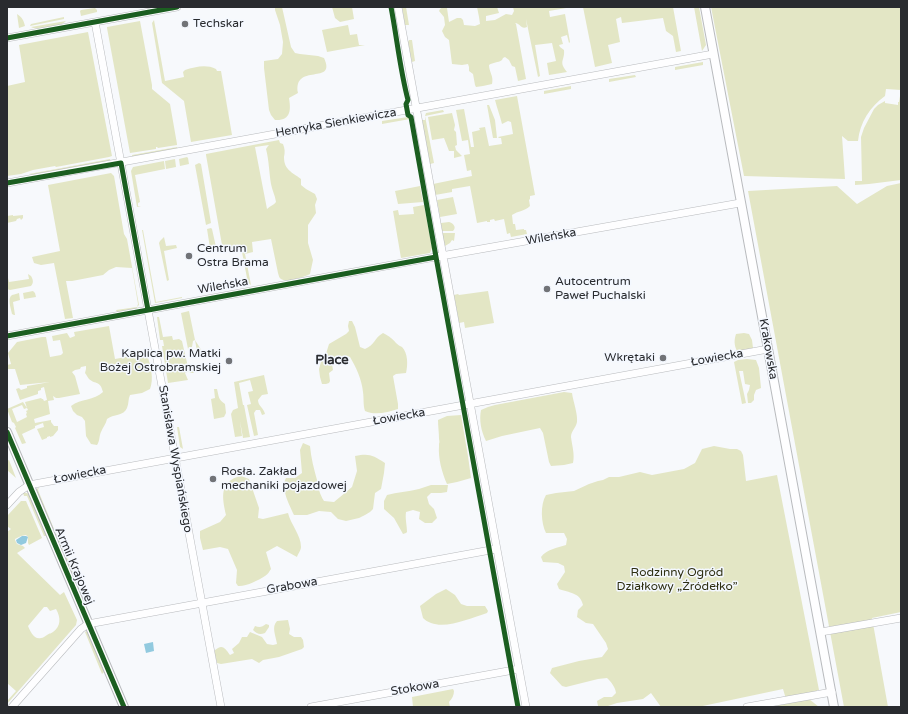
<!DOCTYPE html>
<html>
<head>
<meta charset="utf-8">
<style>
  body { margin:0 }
  #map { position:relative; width:908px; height:714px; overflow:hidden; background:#f7f9fc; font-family:"Varela Round",sans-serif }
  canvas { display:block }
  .frame { position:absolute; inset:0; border:8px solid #292b2f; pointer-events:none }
</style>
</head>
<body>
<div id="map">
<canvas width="908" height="714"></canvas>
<div class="frame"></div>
</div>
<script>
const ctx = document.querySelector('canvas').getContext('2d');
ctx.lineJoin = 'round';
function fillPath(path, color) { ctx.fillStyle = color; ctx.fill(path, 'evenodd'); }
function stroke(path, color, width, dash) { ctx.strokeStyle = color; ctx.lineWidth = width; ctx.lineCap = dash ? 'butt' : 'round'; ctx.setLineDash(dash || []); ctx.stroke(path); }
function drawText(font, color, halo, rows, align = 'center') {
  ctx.font = font + ' "Varela Round",sans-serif'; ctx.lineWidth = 3; ctx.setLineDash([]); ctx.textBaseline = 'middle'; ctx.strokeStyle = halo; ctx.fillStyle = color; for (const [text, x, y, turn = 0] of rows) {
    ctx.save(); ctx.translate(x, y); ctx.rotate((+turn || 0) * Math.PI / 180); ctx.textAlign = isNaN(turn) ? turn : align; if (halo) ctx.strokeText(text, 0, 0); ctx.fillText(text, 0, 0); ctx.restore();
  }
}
fillPath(new Path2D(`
  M275,7H282L291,47L295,53L300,54L318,56L324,58C337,86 293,62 298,93L289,98C291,110 291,121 275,120L271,115L269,110L264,68V61L278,59L282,54L283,42L280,25L275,10Z
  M332,7H352L354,19L340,22L335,18Z
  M402,7H406L409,25H405Z
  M443,7H445L447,8L449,22L457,18H461L463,20L464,25L475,26L480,24L479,17L477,7H497L499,13L486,16V21L495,20L506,14L512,15L514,11L513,7H572L549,11L550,17L565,14L570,42L569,43L567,35L561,37L563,44L559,45L560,47L564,50C565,61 558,61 567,72L549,75L547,63L556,61L552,43L535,45L540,76L538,77L526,19L527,27C521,30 520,23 515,23L516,24L526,79L518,81L515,67L512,66L509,60L505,57L503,58L502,60C498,63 493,62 489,65C489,72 494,76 492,84L483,86L476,87L475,85L473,74L469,71V67L468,64L462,65L452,64L449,40L445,37L442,31L445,25L444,17L439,11L440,9Z
  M583,7H673L681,51L676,52L673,36L666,31L663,18L622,23L621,17L616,19L620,42L608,45L612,63L595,67Z
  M694,7H699L706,45L702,51Z
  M711,7H901V180L869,184L855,185V181H862L861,137L864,128L874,109L878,105L885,101V103L898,105V102H899L901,90L886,89L885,96C870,107 860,122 858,141H848L842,136L845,179L744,176Z
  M95,8L97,10V12L81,16L80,11L81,10Z
  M17,14C22,17 24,21 25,26L19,28Z
  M64,17V19L30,26L31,24Z
  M154,20L165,81L184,77L183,72L185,70C195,67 206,64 216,69L217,71H221L232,135L191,142L184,101L162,83L152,23Z
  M66,21C61,27 38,31 31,27Z
  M140,21L152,85V89L170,104L177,144V145L158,148L157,147H156V149L130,153L107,28V27Z
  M348,25L350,35L357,34L359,45H365L327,52L322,30Z
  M88,32L112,156L109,157L56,167L55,166L33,170L21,174L7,176V86L25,82L19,45Z
  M409,40H412L415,61L412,62L408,42Z
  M703,62V65L675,70V67Z
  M635,75L636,77L609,82V79Z
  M571,86V89L544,94V91Z
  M517,96L535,195L530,196V199L529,200L530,206C525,211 518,211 512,215L513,224H515L516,230L524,229V230H526L527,234L511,237L510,233L507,234L504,219L495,221L494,219L490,220V222H487V221L477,223L470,186L452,189V192L435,195L433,184L472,176L471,170L467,171L464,155L470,154L468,140L462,141L456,110L464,109L471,147H474L472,132L480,130L479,128L485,127L489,146L502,144L501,138H499L498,137L513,134L511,122L508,121L502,124C500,116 497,108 495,100Z
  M487,105H489L495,120L497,138H493Z
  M443,110L444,112L425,116L434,163L430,164L422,120H425V116L426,113Z
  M452,113L455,125L454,130L456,132L457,145L455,146L456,150L462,156L454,158V151H449L444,138L432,140L428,117Z
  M408,117L410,119L382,124V121Z
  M279,140L280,143L283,144C285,149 285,152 284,157C284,170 292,172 301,179V185L306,189L315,194L317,199L315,205L316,213L308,225V243L313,260L310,274C304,277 286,283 281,279C279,278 279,276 278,273L271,239L252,242L253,252L245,254L251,285L243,279L247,278L241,247C235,248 226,253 222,245L206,155V154ZM269,145L268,146L266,149C269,160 269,172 271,184C272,190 275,195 276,202C274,205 270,206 267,209L255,147Z
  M177,147L178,149L132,157V155Z
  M187,157L188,158L189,164L180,166L179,159Z
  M110,159L111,161L33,175L29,174Z
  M175,159L176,167L166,169L165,161Z
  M164,161L165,169L135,175L140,202L138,203V206H141L137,207L131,171L133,167Z
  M199,163L201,164L211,223L206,225L195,165Z
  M111,173L114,176L124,234L127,239L139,305L137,307V309L117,312L116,310L137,307L138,304L132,268L116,267L109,270L103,275L72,281H66L73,318L65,319L54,263L41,265L34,263L32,257L60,251L48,185Z
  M901,183V612L872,618L888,707H844L748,191L837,186L857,204L887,186Z
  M420,186L423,202L398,204L395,191Z
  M453,197L457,214L440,217L437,200Z
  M424,205L432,248L430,253L401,258L393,211L398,210L399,215L414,214L413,207Z
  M13,215V216L23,215V218L21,220L20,218L17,219L16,221L7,223V216Z
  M449,222C453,223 457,227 453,231H442L441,223Z
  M211,228L212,229L216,247L210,248L207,229Z
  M142,230H143L156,302L182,297V298L155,303Z
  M442,233H455L454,241L452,240L450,243L445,246Z
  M164,237L166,246L176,245L177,248L164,251L169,280L167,281L159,243L160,241Z
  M28,274L31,276C33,279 34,283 31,286L10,290L7,289V279L8,278L9,282L29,279Z
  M33,291L35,293L36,297L24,299L23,293Z
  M488,291L494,323L465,328L464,322L459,323L454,295L458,294L459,295Z
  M19,293L20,300L13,302L15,315H14L12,314C11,309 7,298 12,295C15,294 17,294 19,293Z
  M189,311L195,340L205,356L198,357L195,340L193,341L192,347H189L188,349L181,313Z
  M157,317H159L163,337L172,336L173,340L179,339L182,341L188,367L191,366V370H194V373H190L189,371L185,373L188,380L168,383L162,346H164L163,340H160Z
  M349,321H352L355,327L360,347L365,349C375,345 374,338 383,333C390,337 392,338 396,343C398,345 400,346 402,347C408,353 408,365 406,373L396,374L393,376L398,404V409C388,412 375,416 365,411C363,405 364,399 363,392C362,380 356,367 350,357L346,356L333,362L332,364L333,370L329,373L330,381L329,383L326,384H322L320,377L319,369L321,362L325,357L329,344L346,334L349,331L348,326Z
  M109,326L115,359L137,355H147C151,366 154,379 150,389L142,393L130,395C128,399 129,403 127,408C124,416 113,414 107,419C106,424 103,427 101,432C99,436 100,441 97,445L91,444L86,436L85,421L82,417L77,415L73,411L71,406C81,398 94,401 103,392C100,380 96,385 89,379C88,378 86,374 85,373L86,369V366L81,367L80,369L75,370L72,372L75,376L80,394L59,398H56L53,396L54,400L48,401L50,414L34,419L35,423L51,420V422L54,426H58V430L53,436L50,437V436L47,437V438L42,440L37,429L44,427L43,423L35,426V428L22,434L26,443L22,444L15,428L16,427L14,423L12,422L7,409L23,402L27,408L25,402L41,398L42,399H43L44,401L47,400L44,387L41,388V390L38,391V394L20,400L16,389L19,388L21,390L27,388V386L50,382L20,385L15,369H7V365L11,364L8,353L17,342L42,337H46L50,357L61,355L63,353L60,340L53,341L52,336L67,333L70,338L75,336L74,332ZM22,405L24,409L27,408L28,410L26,411L27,413L26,414L27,417L17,422L12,409Z
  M744,333L749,334L752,340L753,348L737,351C734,345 734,340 736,334Z
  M747,359L756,360L759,368L761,388L756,390L754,395V400L751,403H748L747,394L749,390L750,385L745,384L743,371H739L746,403L742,404L734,362L738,360Z
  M264,375L268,394L262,395L258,400C258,406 264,408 265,414L262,415L260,410H256L254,413L258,435L254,436L247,405L251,404L248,392L253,391L250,380L239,383L243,405H244L250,437L243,438L240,421L242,436L235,437L231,414L233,410L238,408L234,382Z
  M214,389H217C219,397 218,399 225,404L226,413L224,417L214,419L211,399L215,398Z
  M564,392L572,393C573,401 578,414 577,422C576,428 571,431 571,437C572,446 575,454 573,463L564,465L551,466L549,462L543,433L540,428L502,436L486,441C481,431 479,420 481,410L488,407L495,405Z
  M461,415L468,456L471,478L457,482L447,484C442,473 438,458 439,446C439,440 440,445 439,439C439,433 438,426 438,420L447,416Z
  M177,427H179L183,449L180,447Z
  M303,443L310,446C311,458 314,469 317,480C319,489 319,493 324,501L334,502L352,487L357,471L355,456C369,453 373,455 385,463L384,473L381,489L375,493L373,509L370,512L365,515L359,518L346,521L338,519L331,512L319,511L307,515H294C290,506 280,488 286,478H295L302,473L300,450Z
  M714,446L730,449H737L741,451L743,455L746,481L777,475L819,690H817V693L786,699L783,689L698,707H661L651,693L643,699L617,703L605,707L598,706L597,701L604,697H612L616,693C615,687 612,683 607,678L598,679L566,687L562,686L550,673L552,668L579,661L602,657L608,649L606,643L593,624L586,623L577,617L578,610L583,605C580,592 569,593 559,589L557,584L565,572L564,566L558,563L543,562L541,557C547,549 557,548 566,545L567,539L564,533H546C541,523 540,505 546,495L556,493L574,491L589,484L598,481L603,480L609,477H619L640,472L652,475L684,469L695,463L702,449Z
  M9,460L16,478L7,470V461Z
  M241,476L249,479L259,508L258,518L263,519L288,513C291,525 301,535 301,547C301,550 298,554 297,557L277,546L266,552L271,569C269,572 268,574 265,576C259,580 245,587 238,586L236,583L237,570L228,549L220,547L203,550L200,538V531L220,522L226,515C222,497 219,481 241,476Z
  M431,485H448L447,492L441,493H431L427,497L429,504L434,509L437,518L432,523H425L419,519L420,512L413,510L406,512C405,519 407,525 407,532L406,533L403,534L394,518L384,509V501L387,495C397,492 408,492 419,489C423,488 427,486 431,485Z
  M39,487L38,490L54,529L52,528L36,491L37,489Z
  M23,493H27L29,495L46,534V536H44L27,496H24Z
  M21,501H26L42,538L29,545L28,543V537L26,535L21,536L15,539V540L17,544L23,546L25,548L17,553L60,595L64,592L77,620L76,625L7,704V701L16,691L7,683V532L11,529L7,526V516ZM44,607H47L50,611L56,609C61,618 61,626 53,632C49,635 51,632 47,635C45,636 43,638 41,638C34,640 30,631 28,626Z
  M57,534L75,577L73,578L55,536Z
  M446,589L455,595L461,604L467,606H485L488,611L487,613C471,618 447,629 431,623C428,622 425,620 423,618L420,606L436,594Z
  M288,620L290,629L289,634L294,637H301L303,640L304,647L302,649L279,657L263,660L259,663L252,659L221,664L217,663L214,651C222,644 224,647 230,655L234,653L232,649L239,643L242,637H247L250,632L262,637L267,644L273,645L277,644C276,636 271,627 277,621Z
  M266,624L269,625V627L265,633C260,635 257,634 253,630L255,626C260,628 262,627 266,624Z
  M86,631L88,633L104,672L102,674L85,632Z
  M453,689L454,691C454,695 452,699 449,702L450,707H413L412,697Z
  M809,699L819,707H770L774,706Z`), '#e3e6c5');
fillPath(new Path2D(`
  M22,536H26L28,537L26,543L21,545L17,543L16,540Z
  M153,642L154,651L146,653L144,644Z`), '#92cadf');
const minor = new Path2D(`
  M398,7L443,256L526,707
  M95,22L221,707
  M7,38L177,7
  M7,183L713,54
  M7,336L413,261L740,203
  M7,505L19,492L29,485L768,349
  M821,632L901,618
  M12,707L81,629L88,624L496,549
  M311,707L519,669
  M747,707L832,692`);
const tertiary = new Path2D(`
  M705,7L834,707
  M7,432L124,707`);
stroke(minor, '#b9bbbe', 8);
stroke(tertiary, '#b9bbbe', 10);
stroke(minor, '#fefeff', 7);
stroke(tertiary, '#fefeff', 8);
stroke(new Path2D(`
  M391,7C397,38 400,70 408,100L406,104L408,115L411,117L436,257L518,707
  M7,38L177,7
  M7,183L121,163L148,310
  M7,336L436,257
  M7,432L124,707`), '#1b5e20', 5);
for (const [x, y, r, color] of [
  [185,24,4,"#717377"],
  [189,256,4,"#717377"],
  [547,289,4,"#717377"],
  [663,358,4,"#717377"],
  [229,361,4,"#717377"],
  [213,479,4,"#717377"]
]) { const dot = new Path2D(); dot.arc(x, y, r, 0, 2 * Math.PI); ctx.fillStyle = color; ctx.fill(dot); stroke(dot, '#f4f8ff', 1.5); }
drawText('12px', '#292b2f', '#f4f8ff', [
  ["Techskar",193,24],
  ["Centrum",197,249],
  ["Ostra Brama",197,263],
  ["Autocentrum",555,282],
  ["Paweł Puchalski",555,296],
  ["Kaplica pw. Matki",221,354,"right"],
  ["Bożej Ostrobramskiej",221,368,"right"],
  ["Wkrętaki",655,358,"right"],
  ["Rosła. Zakład",221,472],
  ["mechaniki pojazdowej",221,486]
], 'left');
drawText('12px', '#292b2f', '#f4f8ff', [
  ["Henryka Sienkiewicza",336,123,-10],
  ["Wileńska",551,237,-10],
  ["Wileńska",223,286,-10],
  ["Krakowska",768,349,80],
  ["Łowiecka",717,358,-10],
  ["Łowiecka",399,417,-10],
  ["Stanisława Wyspiańskiego",175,459,80],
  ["Łowiecka",80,475,-11],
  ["Armii Krajowej",74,566,67],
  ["Grabowa",292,586,-10],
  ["Stokowa",415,688,-10]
]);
drawText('12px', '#2e2f11', '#f4f8ff', [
  ["Rodzinny Ogród",677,573],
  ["Działkowy „Źródełko”",677,587]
]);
drawText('bold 13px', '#292b2f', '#f4f8ff', [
  ["Place",332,361]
]);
</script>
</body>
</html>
